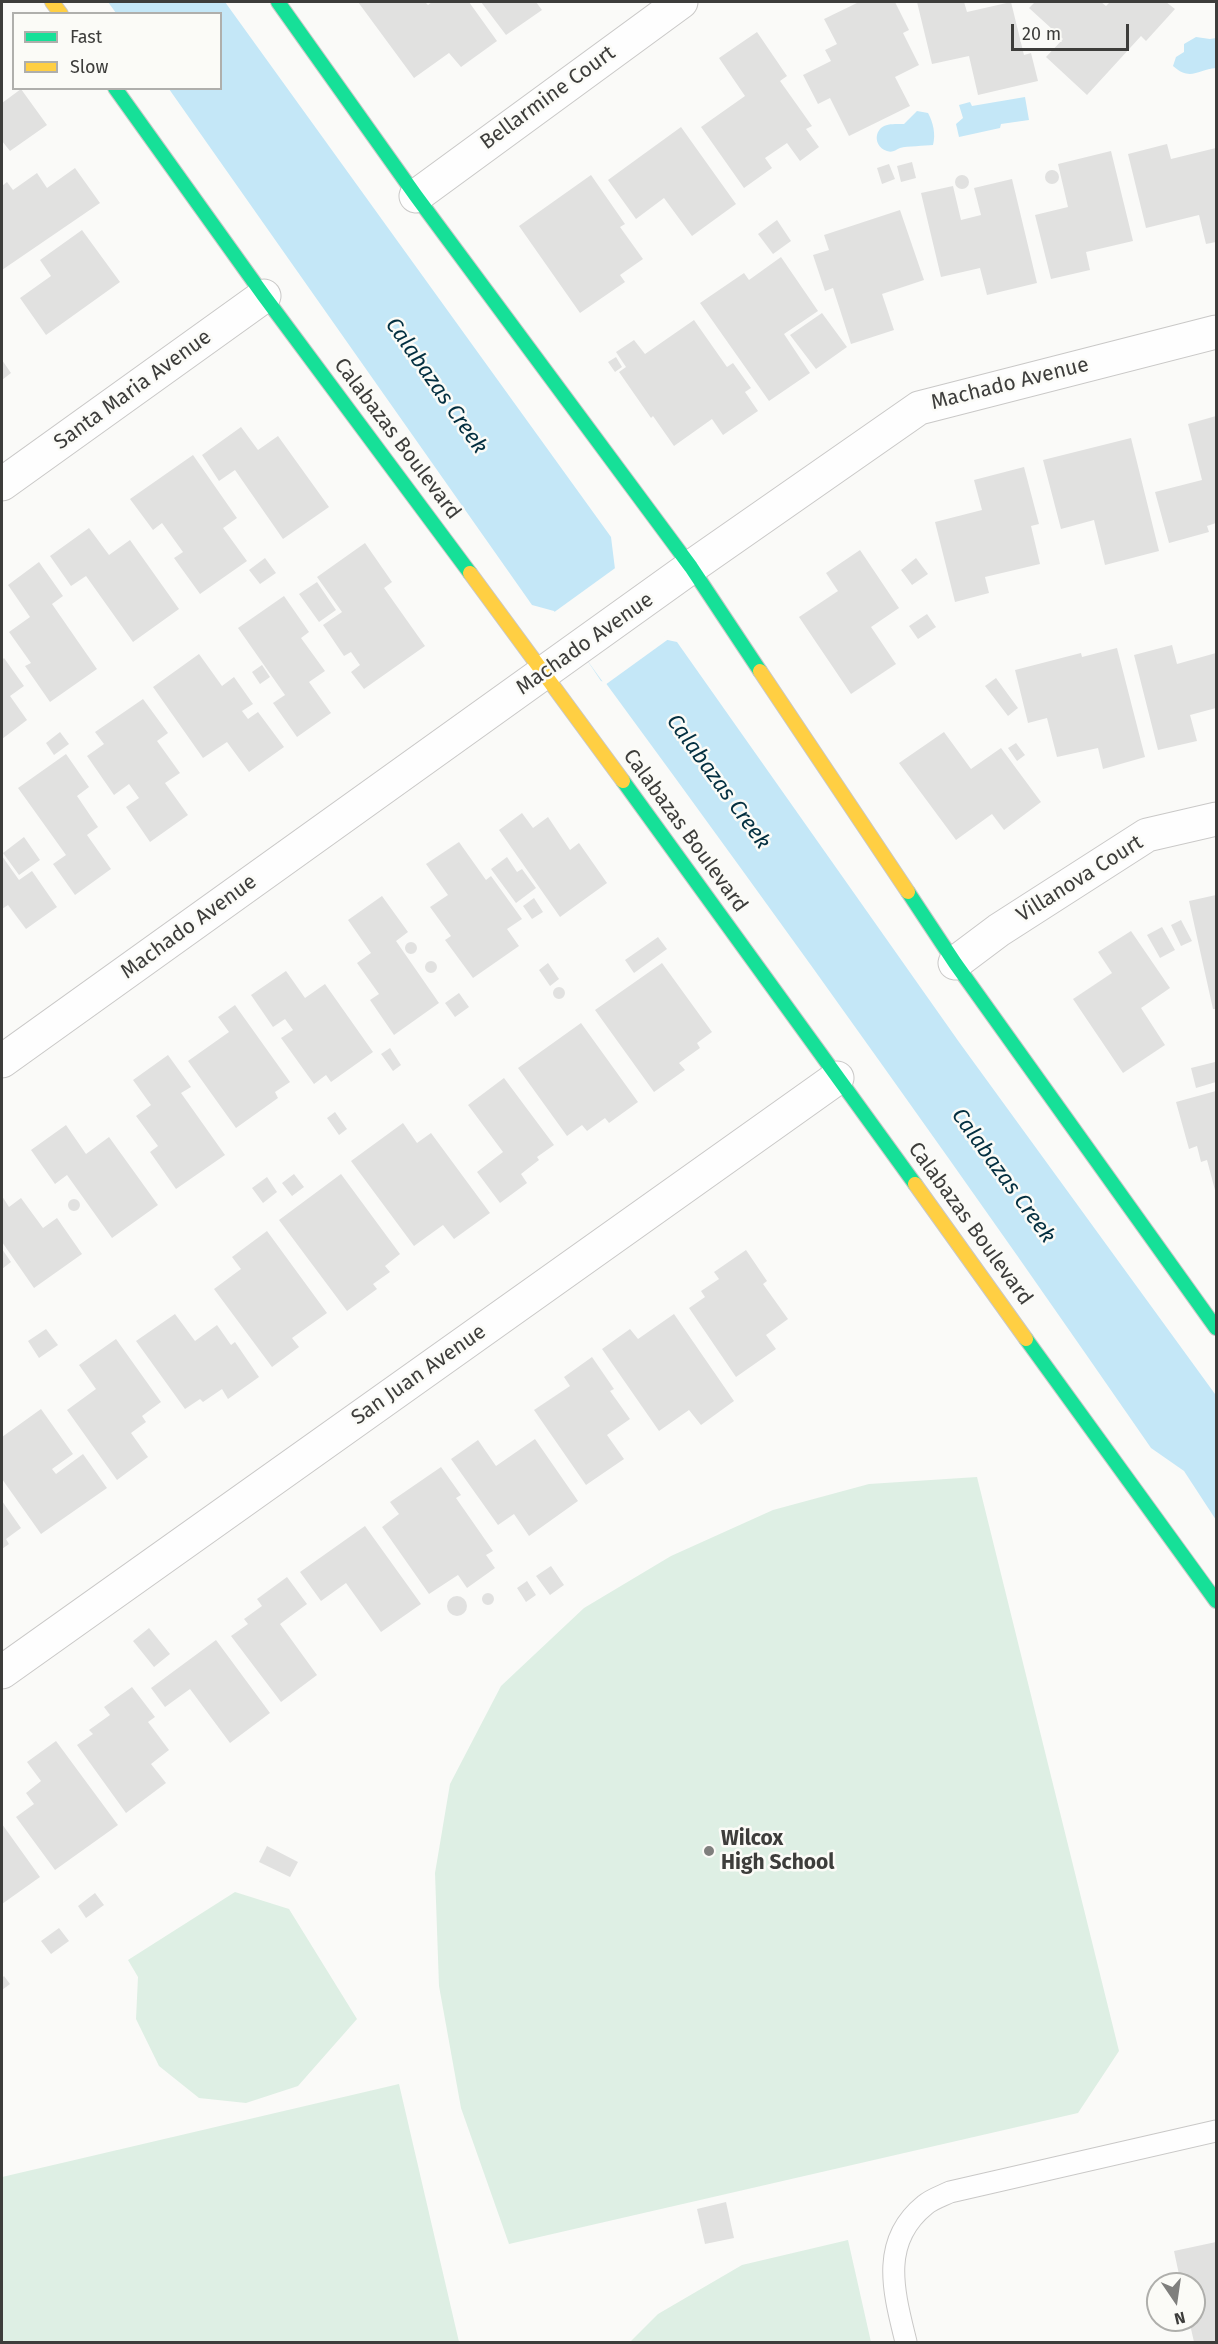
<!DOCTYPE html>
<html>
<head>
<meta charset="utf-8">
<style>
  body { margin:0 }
  #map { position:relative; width:1218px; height:2344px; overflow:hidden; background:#fafaf8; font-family:"Fira Sans",sans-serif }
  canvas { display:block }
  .frame { position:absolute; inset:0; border:3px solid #3d3d3b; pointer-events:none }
  .legend { position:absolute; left:12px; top:12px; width:210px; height:78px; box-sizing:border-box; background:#fbfbf7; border:2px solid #afafac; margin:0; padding:8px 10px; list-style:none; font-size:18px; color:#3d3d3b }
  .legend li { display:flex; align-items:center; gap:12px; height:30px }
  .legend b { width:30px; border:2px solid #afafac }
  .north { position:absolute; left:1146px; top:2272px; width:60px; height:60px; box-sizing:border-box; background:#fbfbf7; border:2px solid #afafac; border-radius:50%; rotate:167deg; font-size:16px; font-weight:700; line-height:24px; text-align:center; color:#3d3d3b }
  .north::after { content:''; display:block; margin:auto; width:21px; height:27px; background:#7f7f7d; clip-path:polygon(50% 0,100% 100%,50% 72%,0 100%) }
  .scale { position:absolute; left:1011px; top:24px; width:118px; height:27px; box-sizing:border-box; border:3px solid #3d3d3b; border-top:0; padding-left:8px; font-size:18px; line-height:21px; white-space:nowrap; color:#3d3d3b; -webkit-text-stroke:4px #fbfbf7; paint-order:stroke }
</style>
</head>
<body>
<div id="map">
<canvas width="1218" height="2344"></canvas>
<div class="frame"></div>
<ul class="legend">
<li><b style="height:8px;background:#16e098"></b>Fast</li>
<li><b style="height:8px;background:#ffcf43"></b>Slow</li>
</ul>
<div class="north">N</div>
<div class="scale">20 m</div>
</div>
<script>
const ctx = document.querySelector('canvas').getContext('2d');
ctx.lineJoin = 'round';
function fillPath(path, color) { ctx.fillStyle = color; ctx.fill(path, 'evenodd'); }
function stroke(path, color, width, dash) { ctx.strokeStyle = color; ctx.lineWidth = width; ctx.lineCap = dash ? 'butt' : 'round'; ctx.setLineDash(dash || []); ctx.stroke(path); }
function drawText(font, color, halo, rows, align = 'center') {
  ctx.font = font + ' "Fira Sans",sans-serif'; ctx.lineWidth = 5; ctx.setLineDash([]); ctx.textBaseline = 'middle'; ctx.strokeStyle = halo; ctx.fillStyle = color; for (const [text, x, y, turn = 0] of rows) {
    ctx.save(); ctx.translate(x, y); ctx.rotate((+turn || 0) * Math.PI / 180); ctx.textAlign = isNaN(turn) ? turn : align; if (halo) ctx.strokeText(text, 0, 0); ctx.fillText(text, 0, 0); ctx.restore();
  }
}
fillPath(new Path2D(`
  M977,1477L1119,2051L1078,2113L509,2244L461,2108L439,1986L435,1873L450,1784L501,1686L584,1608L671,1556L773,1510L869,1484Z
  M235,1892L289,1909L357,2019L298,2086L246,2103L199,2098L159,2066L136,2019L138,1977L128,1960Z
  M399,2084L459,2342H2V2177Z
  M848,2240L871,2342H630L658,2314L742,2265Z`), '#deefe4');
fillPath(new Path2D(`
  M108,2H225L611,537L615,569L663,639L677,642L959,1042L1215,1394L1216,1401V1520L1184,1471L1151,1448C973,1190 791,935 605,682L601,681L554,611L532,605L169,89L220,88V14L116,13Z
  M1196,37L1210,39L1216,38V68C1198,69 1191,82 1173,66L1176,57L1184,52V44Z
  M1025,97L1029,120L1001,124L1000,128L959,137L956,124L963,118L959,105L970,102L972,106Z
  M917,111L928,113C933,122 936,134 933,145C925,146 907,146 900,148C895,150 893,153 887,151C877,148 873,136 881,128C886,123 897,124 904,124Z`), '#c4e7f7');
fillPath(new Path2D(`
  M618,566L665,637L670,638L605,685L553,613Z`), '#fafaf8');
fillPath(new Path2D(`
  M358,2H425L428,5L432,2H469L497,41L461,67L449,53L414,78Z
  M481,2H536L542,10L506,35Z
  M859,2H895L909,30L903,33L919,65L895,77L910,106L849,136L830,98L818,104L803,75L831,61L825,50L837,44L824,19Z
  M917,2H964L967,12L1011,2L1024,55L1031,53L1038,81L978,95L969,56L932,64Z
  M1035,2H1101L1106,6L1110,2H1166L1175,9L1146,41L1141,36L1087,95L1046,57L1063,39L1029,8Z
  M757,32L787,76L780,81L812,126L806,129L819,147L800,161L787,143L765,158L772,168L744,188L701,127L745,96L719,58Z
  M21,89L47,125L10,151L2,141V103Z
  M681,127L736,204L692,236L664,198L636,219L608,180Z
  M1167,144L1171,159L1216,148V242L1206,244L1199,215L1146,228L1128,154Z
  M1111,151L1133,241L1086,252L1090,270L1051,279L1035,215L1068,207L1058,164Z
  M912,162L916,178L901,182L897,166Z
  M889,164L895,179L882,184L877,168Z
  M75,168L100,203L2,270V186L7,182L13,190L37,173L47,188Z
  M1045 177a7 7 0 1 1 14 0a7 7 0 1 1-14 0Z
  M591,175L625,224L620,227L643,259L620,275L625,282L580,313L519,226Z
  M955 182a7 7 0 1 1 14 0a7 7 0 1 1-14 0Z
  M1012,179L1037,283L987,295L980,268L941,277L921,193L953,186L961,220L981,215L974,188Z
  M900,210L924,280L882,294L894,330L851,344L833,288L825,291L813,255L829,250L824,235Z
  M777,220L791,241L773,254L758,234Z
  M82,230L120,282L46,335L20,298L51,276L40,260Z
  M781,257L818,311L784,334L810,373L769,401L700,303L744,273L749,280Z
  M822,313L847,347L816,369L790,335Z
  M694,320L727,367L733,363L751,388L745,392L758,411L723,435L712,419L674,446L653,416L651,418L619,372L626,367L616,352L634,340L645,354Z
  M616,357L622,367L615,372L608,362Z
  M2,360L11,373L2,380Z
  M1216,416V523L1207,526L1209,532L1169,543L1155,492L1202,480L1188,424Z
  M241,427L258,450L278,436L329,507L283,539L235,470L219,481L202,455Z
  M1131,438L1159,551L1105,565L1094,520L1061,529L1043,460Z
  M193,455L237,518L223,528L247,561L200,594L174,558L183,552L162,523L153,530L130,499Z
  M1024,467L1039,524L1031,526L1040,564L985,577L989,593L955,602L935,522L982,510L974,480Z
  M89,528L109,555L130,540L179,609L133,642L86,576L71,586L50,556Z
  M365,543L392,582L384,588L425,646L364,689L351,672L360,665L351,652L344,656L323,625L342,612L317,577Z
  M860,550L899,608L871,627L896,664L851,694L799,617L838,591L826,573Z
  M265,558L276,573L260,584L249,570Z
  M916,558L928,574L912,585L901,570Z
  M39,562L63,596L52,604L97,669L50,702L25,666L31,663L9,632L30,617L8,585Z
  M317,582L336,610L319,622L299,594Z
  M284,596L309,632L301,638L325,671L309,682L331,713L297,737L273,703L285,695L238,628Z
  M927,614L936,627L918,639L909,626Z
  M1172,645L1177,664L1216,653V708L1190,715L1197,741L1158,750L1134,655Z
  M1117,648L1145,757L1103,769L1098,748L1057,757L1047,718L1028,723L1015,670L1081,653L1082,657Z
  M199,654L222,686L234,677L253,704L242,711L248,719L258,712L284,747L249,772L227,742L203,758L153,687Z
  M4,658L24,686L10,696L27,720L2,739V660Z
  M262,665L270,677L260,684L252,672Z
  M996,678L1018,708L1008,716L985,686Z
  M143,699L168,733L157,741L180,773L165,783L188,815L150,842L126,807L139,798L129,784L114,795L87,756L104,744L95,732Z
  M60,732L69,744L54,755L46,743Z
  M944,732L971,769L1001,748L1041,802L1004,830L992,814L956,840L899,763Z
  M1016,743L1025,755L1017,761L1008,748Z
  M66,754L89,787L77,796L98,827L87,835L111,869L75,895L53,864L66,855L18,788Z
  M522,813L533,828L548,817L570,850L579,843L607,883L560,917L499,830Z
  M24,837L40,860L19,875L3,853Z
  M459,842L486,880L491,876L522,919L507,929L519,946L473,978L445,940L451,936L430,907L448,895L426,864Z
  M2,856L19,880L32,871L57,907L26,929L8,905L2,909Z
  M507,857L517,872L522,869L536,888L516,903L491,869Z
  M1216,895V1009H1213L1189,901Z
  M382,896L408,932L396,941L439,1003L394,1035L370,1000L379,994L357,963L371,953L348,920Z
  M534,898L543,912L532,919L523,906Z
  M1181,920L1192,941L1181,946L1171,925Z
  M1162,927L1175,950L1160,958L1147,935Z
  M1131,931L1170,988L1141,1008L1165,1045L1123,1073L1073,999L1112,973L1098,952Z
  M658,937L667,949L634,973L625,960Z
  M405 948a6 6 0 1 1 12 0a6 6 0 1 1-12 0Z
  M425 967a6 6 0 1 1 12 0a6 6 0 1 1-12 0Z
  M548,963L559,979L550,986L539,970Z
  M662,963L712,1032L697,1043L700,1048L679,1063L685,1070L654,1092L595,1010Z
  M286,971L305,998L325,984L373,1052L331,1082L326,1075L314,1084L281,1038L293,1030L285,1019L273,1027L251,995Z
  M553 993a6 6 0 1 1 12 0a6 6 0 1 1-12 0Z
  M459,993L469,1007L455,1017L445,1003Z
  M235,1005L290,1082L275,1092L278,1098L236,1128L188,1061L229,1032L218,1017Z
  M581,1023L638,1102L609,1123L605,1118L587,1131L582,1125L567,1136L518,1068Z
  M390,1048L401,1065L393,1071L381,1054Z
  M168,1055L191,1087L181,1093L225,1155L176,1189L150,1152L158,1146L136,1116L151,1105L133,1080Z
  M1215,1062L1216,1082L1196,1088L1191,1068Z
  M504,1078L554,1145L537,1157L539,1160L521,1174L527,1183L500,1203L477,1172L503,1152L468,1105Z
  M1216,1091V1194L1207,1160L1201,1162L1197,1146L1189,1149L1176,1102Z
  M335,1112L347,1129L339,1135L327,1118Z
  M403,1123L417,1143L431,1133L490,1213L454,1239L443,1225L414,1246L351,1161Z
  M66,1125L86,1154L109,1137L158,1205L112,1238L67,1175L55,1184L31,1150Z
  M294,1174L304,1187L292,1196L282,1183Z
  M341,1174L400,1254L385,1266L390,1272L373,1284L377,1289L347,1311L279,1220Z
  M267,1177L277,1192L263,1203L252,1188Z
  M2,1196L9,1207L21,1198L43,1228L57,1218L82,1254L34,1288L2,1242Z
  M68 1205a6 6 0 1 1 12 0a6 6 0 1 1-12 0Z
  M267,1231L327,1313L292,1338L299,1347L272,1367L214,1289L241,1269L232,1257Z
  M2,1249L11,1262L2,1269Z
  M746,1250L767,1281L763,1284L788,1319L766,1335L776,1349L736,1377L689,1308L705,1297L701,1291L719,1279L714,1272Z
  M175,1314L195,1341L217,1325L231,1345L235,1342L259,1377L228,1399L222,1389L203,1402L200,1399L185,1409L136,1341Z
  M674,1314L734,1401L701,1425L689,1410L659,1431L602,1349L630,1329L638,1339Z
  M46,1329L58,1345L39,1358L28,1341Z
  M116,1339L161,1402L142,1416L146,1422L131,1433L148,1457L117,1480L67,1410L96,1389L79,1365Z
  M592,1357L614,1389L610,1391L630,1419L607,1435L624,1459L586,1485L534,1410L570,1386L564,1377Z
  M41,1409L73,1454L52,1469L56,1474L83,1454L107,1488L41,1534L2,1479V1437Z
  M535,1439L578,1501L529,1536L514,1514L498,1525L451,1459L478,1440L496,1466Z
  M441,1467L461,1495L456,1498L493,1551L486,1555L495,1568L467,1588L458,1575L429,1594L382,1527L399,1514L390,1502Z
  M2,1501L21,1528L6,1539L9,1544L2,1549Z
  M365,1526L421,1604L381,1632L346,1583L321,1601L300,1572Z
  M551,1566L564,1585L550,1595L536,1576Z
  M287,1577L307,1604L280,1624L317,1675L281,1702L231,1636L248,1624L244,1619L262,1606L257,1599Z
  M527,1581L536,1595L526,1602L517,1588Z
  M482 1599a6 6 0 1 1 12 0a6 6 0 1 1-12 0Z
  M447 1606a10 10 0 1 1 20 0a10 10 0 1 1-20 0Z
  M149,1628L170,1654L154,1667L133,1641Z
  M216,1640L270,1713L230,1743L190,1689L165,1707L151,1688Z
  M132,1687L155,1717L148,1722L169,1750L151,1764L166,1783L126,1813L77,1745L93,1734L89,1730L110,1715L104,1707Z
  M56,1741L118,1825L55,1870L16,1817L34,1804L26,1793L41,1781L27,1762Z
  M2,1824L40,1877L2,1904Z
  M267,1846L298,1862L290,1877L259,1862Z
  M95,1893L104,1905L86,1918L78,1906Z
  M59,1928L69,1941L51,1954L41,1941Z
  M4,1976L10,1984L2,1990V1978Z
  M726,2202L734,2238L705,2244L697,2209Z
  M1216,2242V2342H1194L1189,2320H1194V2284H1181L1174,2251Z`), '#e1e1e0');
const lane = new Path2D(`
  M906,2342C894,2293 879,2242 925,2205C932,2199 942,2196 950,2192L1216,2131`);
const street = new Path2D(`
  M416,196L681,2
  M2,484L264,296
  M955,963L999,930L1147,835L1216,819
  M2,1061L691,567L919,408L1216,332
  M2,1672L837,1078`);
const fast = new Path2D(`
  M278,2L416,196L691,567L760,671
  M115,88L264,296L470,573
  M623,781L915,1184
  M908,892L955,963L1216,1328
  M1026,1339L1216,1601`);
const slow = new Path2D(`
  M52,2L61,14
  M470,573L623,781
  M760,671L908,892
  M915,1184L1026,1339`);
stroke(lane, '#c9c8c7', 23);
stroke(street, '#c9c8c7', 35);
stroke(fast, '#c9c8c7', 16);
stroke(slow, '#c9c8c7', 16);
stroke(lane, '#fefefe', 21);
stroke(street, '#fefefe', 33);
stroke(fast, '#16e098', 14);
stroke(slow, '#ffcf43', 14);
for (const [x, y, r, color] of [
  [709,1851,6,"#7f7f7d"]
]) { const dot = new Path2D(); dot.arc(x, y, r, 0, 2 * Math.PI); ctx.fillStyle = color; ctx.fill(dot); stroke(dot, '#fbfbf7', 2); }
drawText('21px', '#3d3d3b', '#fbfbf7', [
  ["Bellarmine Court",548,98,-36],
  ["Machado Avenue",1010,384,-14],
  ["Santa Maria Avenue",133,390,-36],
  ["Calabazas Boulevard",397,439,53],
  ["Machado Avenue",585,644,-35],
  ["Calabazas Boulevard",685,831,54],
  ["Villanova Court",1080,879,-32],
  ["Machado Avenue",189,927,-36],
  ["Calabazas Boulevard",970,1224,54],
  ["San Juan Avenue",419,1375,-35]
]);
drawText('bold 21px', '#3d3d3b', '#fbfbf7', [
  ["Wilcox",721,1839],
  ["High School",721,1863]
], 'left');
drawText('italic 22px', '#032f40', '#fbfbf7', [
  ["Calabazas Creek",436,386,55],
  ["Calabazas Creek",718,782,54],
  ["Calabazas Creek",1003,1176,54]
]);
</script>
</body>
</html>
